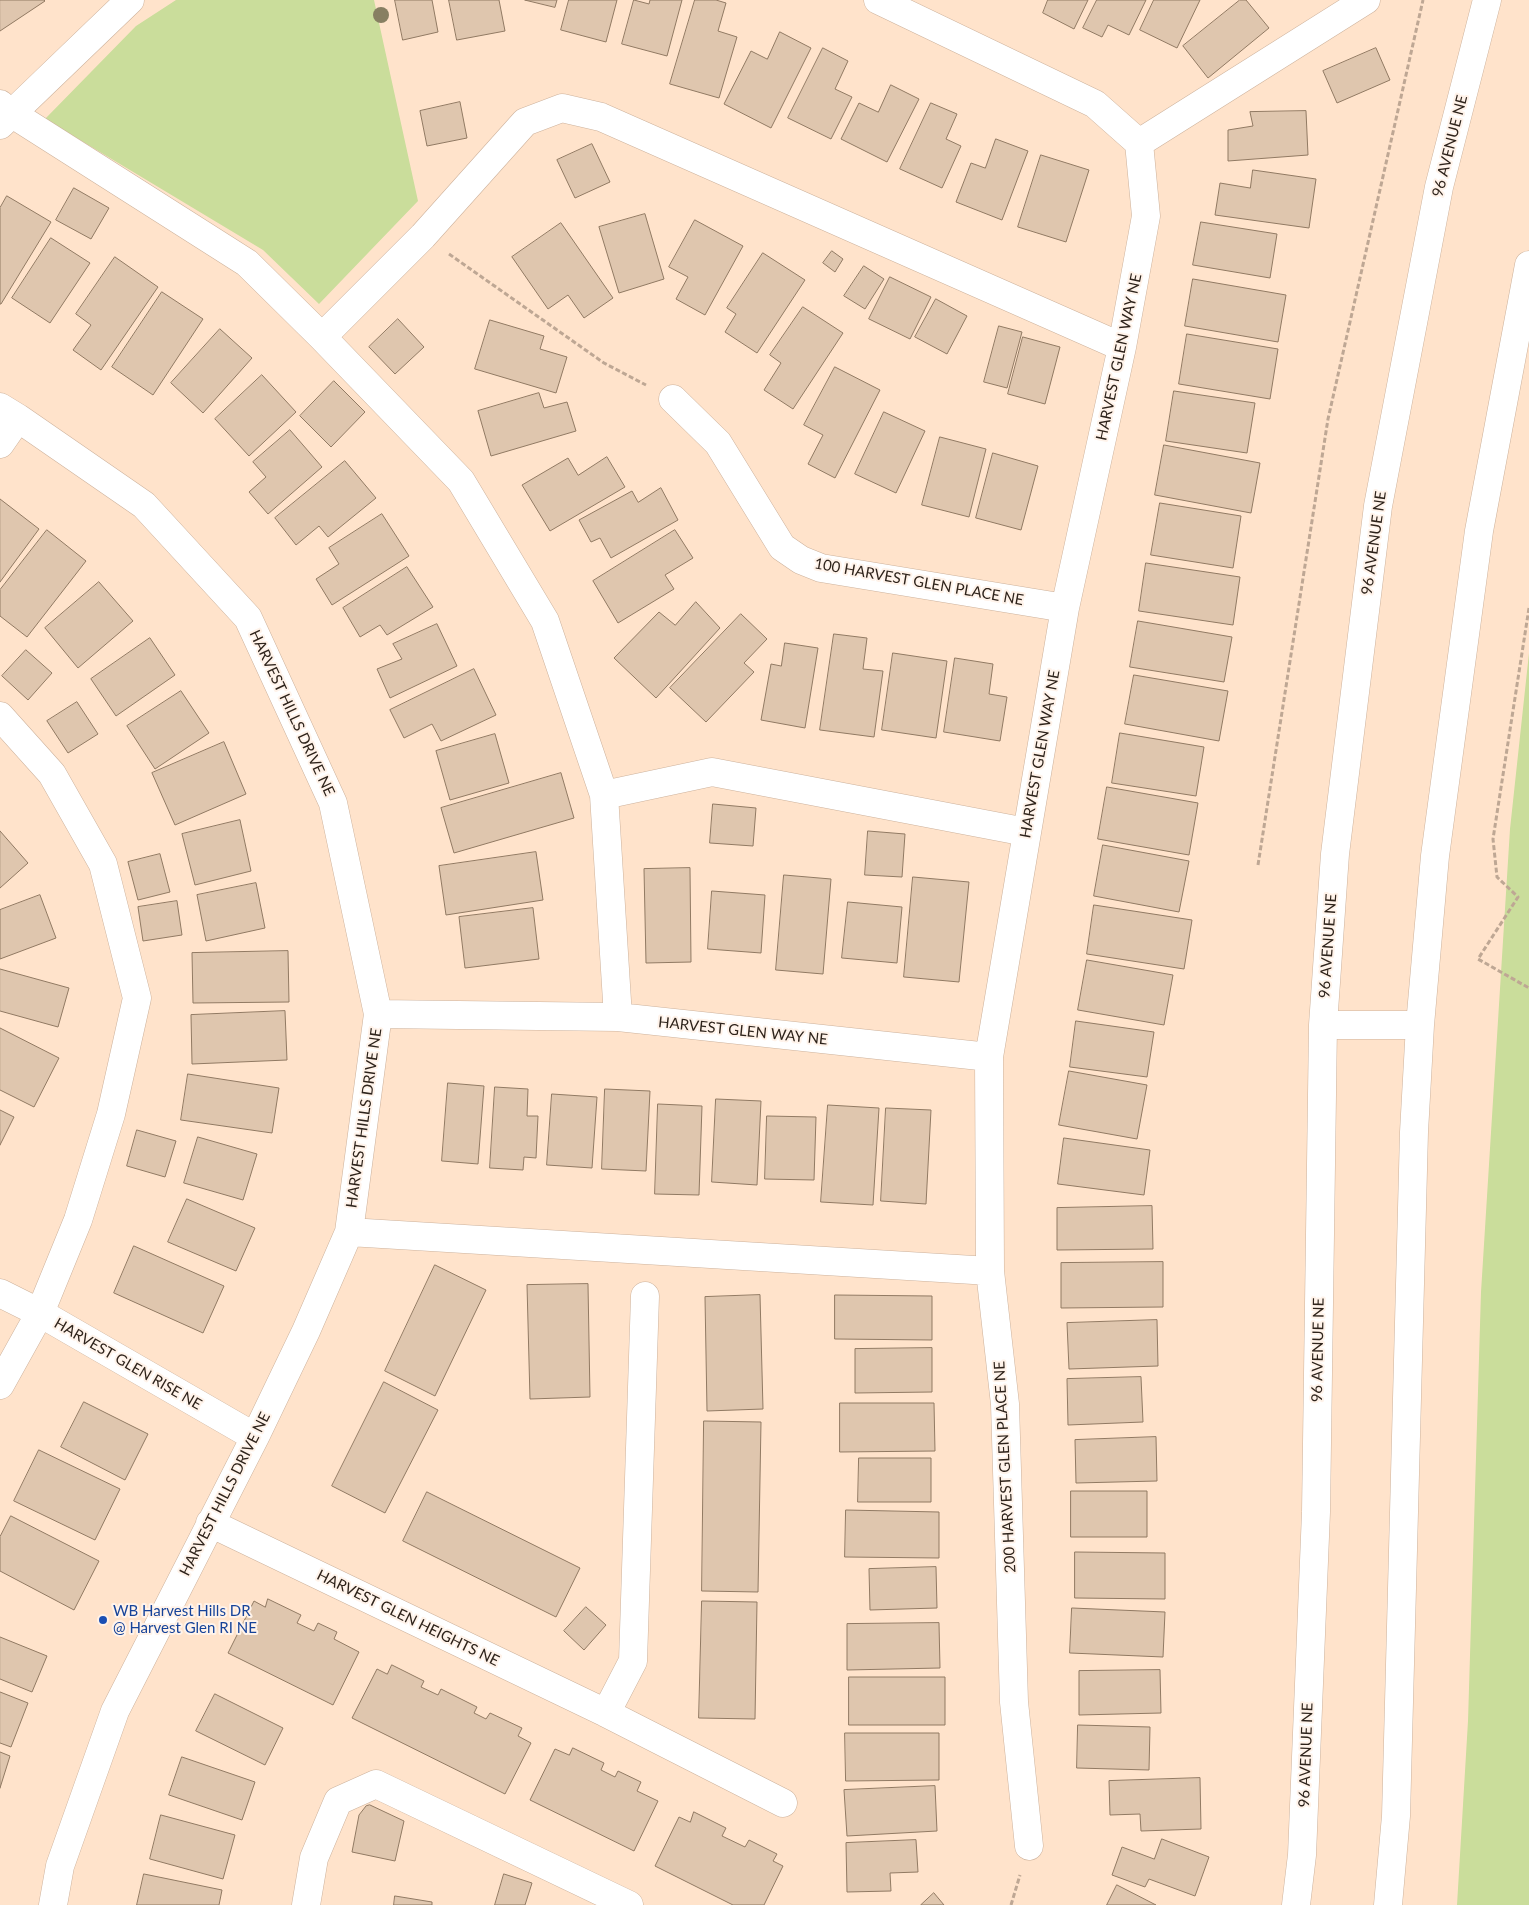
<!DOCTYPE html>
<html>
<head>
<meta charset="utf-8">
<style>
  body { margin:0 }
  canvas { display:block; background:#ffe3cb }
</style>
</head>
<body>
<canvas width="1529" height="1905"></canvas>
<script>
const ctx = document.querySelector('canvas').getContext('2d');
ctx.lineJoin = 'round';
function fillPath(path, color) { ctx.fillStyle = color; ctx.fill(path, 'evenodd'); }
function stroke(path, color, width, dash) { ctx.strokeStyle = color; ctx.lineWidth = width; ctx.lineCap = dash ? 'butt' : 'round'; ctx.setLineDash(dash || []); ctx.stroke(path); }
function drawText(font, color, halo, rows, align = 'center') {
  ctx.font = font + ' Lato,sans-serif'; ctx.lineWidth = 4; ctx.setLineDash([]); ctx.textBaseline = 'middle'; ctx.strokeStyle = halo; ctx.fillStyle = color; for (const [text, x, y, turn = 0] of rows) {
    ctx.save(); ctx.translate(x, y); ctx.rotate((+turn || 0) * Math.PI / 180); ctx.textAlign = isNaN(turn) ? turn : align; if (halo) ctx.strokeText(text, 0, 0); ctx.fillText(text, 0, 0); ctx.restore();
  }
}
fillPath(new Path2D(`
  M176,0H374L418,201L319,304L263,250L45,119L136,26Z
  M1529,653V1905H1457L1468,1721L1481,1292L1510,829Z`), '#cadd9b');
const building = new Path2D(`
  M0,0H44L45,1L0,31Z
  M395,0H432L438,32L403,40Z
  M449,0H499L505,31L457,40Z
  M525,0H557L555,7Z
  M569,0H617L606,42L561,30Z
  M634,0L649,4L650,0H682L667,56L622,44Z
  M695,0H716L726,3L718,31L737,37L719,98L670,84Z
  M1048,0H1088L1074,29L1043,13Z
  M1097,0H1146L1129,35L1108,25L1102,37L1083,28Z
  M1154,0H1200L1177,48L1140,30Z
  M1240,0H1246L1269,28L1208,78L1183,46Z
  M780,32L811,48L771,128L724,104L751,51L767,59Z
  M823,48L848,61L835,89L852,97L831,139L788,118Z
  M1376,48L1390,80L1337,103L1323,71Z
  M891,85L919,99L887,162L841,139L859,103L878,112Z
  M460,102L467,138L427,146L420,111Z
  M931,103L957,114L946,139L961,146L942,188L900,169Z
  M1306,111L1308,155L1228,161V130L1253,126L1250,112Z
  M996,139L1028,151L1002,220L956,202L971,163L985,168Z
  M592,144L610,182L575,198L557,160Z
  M1041,155L1089,170L1066,242L1018,227Z
  M1253,170L1316,179L1309,228L1215,215L1220,183L1250,188Z
  M74,188L109,208L91,239L56,220Z
  M7,196L51,222L1,304H0V208Z
  M645,214L664,279L619,293L599,227Z
  M695,220L743,246L705,315L676,299L688,277L669,267Z
  M1201,222L1277,234L1270,278L1193,265Z
  M561,223L613,298L584,318L568,295L548,309L512,257Z
  M51,238L90,263L50,323L12,298Z
  M832,251L843,259L835,272L823,263Z
  M763,253L805,280L757,353L725,332L736,314L727,308Z
  M115,257L158,287L101,370L73,350L91,325L76,314Z
  M864,266L884,279L865,309L844,296Z
  M890,277L931,297L910,339L869,319Z
  M1193,279L1286,295L1278,342L1185,326Z
  M162,292L203,319L153,395L112,367Z
  M936,299L967,316L947,354L915,337Z
  M803,307L843,333L793,409L764,390L781,363L770,355Z
  M398,319L424,347L395,374L369,347Z
  M490,320L544,336L540,349L567,357L556,393L475,369Z
  M999,326L1022,332L1007,388L984,382Z
  M220,329L252,358L203,413L171,383Z
  M1187,334L1278,349L1270,399L1179,384Z
  M1023,337L1060,347L1045,404L1008,394Z
  M835,367L880,390L835,478L808,464L823,435L804,425Z
  M262,375L296,412L249,456L215,419Z
  M334,381L365,412L331,447L300,416Z
  M1174,391L1255,403L1247,453L1166,441Z
  M539,393L544,408L567,402L576,431L491,456L478,411Z
  M884,412L925,431L896,493L855,474Z
  M290,430L322,467L268,514L249,492L266,477L253,462Z
  M940,437L986,449L969,517L922,505Z
  M1164,445L1260,463L1251,513L1155,495Z
  M993,453L1038,466L1021,530L976,518Z
  M607,457L625,487L550,531L522,485L568,458L578,475Z
  M345,461L376,498L328,537L319,526L296,545L275,518Z
  M661,488L678,520L611,558L600,538L591,542L579,520L632,491L638,502Z
  M0,499L39,529L0,582Z
  M1160,503L1241,516L1233,568L1151,555Z
  M382,514L409,556L332,605L316,579L339,564L329,548Z
  M47,530L86,561L27,637L0,616V590Z
  M675,530L693,558L665,575L674,589L618,623L593,581Z
  M1146,563L1240,577L1233,625L1139,611Z
  M407,567L433,607L387,635L380,625L360,637L343,608Z
  M99,582L133,621L78,668L45,628Z
  M696,602L720,628L656,698L614,658L659,612L675,625Z
  M741,614L767,639L744,663L754,672L706,722L670,688Z
  M1138,621L1232,637L1224,682L1130,667Z
  M437,624L457,666L390,698L377,669L402,659L393,644Z
  M834,634L867,638L863,669L883,671L874,737L820,730Z
  M150,638L175,675L116,716L91,679Z
  M785,643L818,648L805,728L761,720L771,664L781,666Z
  M26,650L52,673L28,700L2,676Z
  M893,653L947,661L936,738L882,730Z
  M955,658L993,664L989,694L1007,697L1000,741L944,732Z
  M474,669L496,715L441,741L432,724L404,738L390,710Z
  M1134,675L1228,691L1219,741L1125,724Z
  M181,691L209,733L155,769L127,726Z
  M77,702L98,734L68,753L47,721Z
  M1120,733L1204,747L1196,796L1112,783Z
  M495,734L509,783L450,800L436,751Z
  M224,742L246,794L175,825L152,773Z
  M561,773L574,818L454,853L441,808Z
  M1107,787L1198,803L1189,855L1098,839Z
  M713,804L756,808L753,846L710,843Z
  M240,820L251,871L195,885L182,834Z
  M0,831L28,863L0,888Z
  M868,831L905,834L902,877L865,875Z
  M1103,845L1189,861L1179,912L1094,896Z
  M536,852L543,900L446,915L439,866Z
  M160,854L170,892L138,900L128,862Z
  M690,868L691,962L646,963L644,869Z
  M784,875L831,879L823,974L776,970Z
  M913,877L969,882L959,982L904,977Z
  M256,883L265,928L206,941L197,895Z
  M712,891L765,895L761,953L708,949Z
  M40,895L56,938L0,959V910Z
  M177,901L182,935L143,941L138,907Z
  M848,902L902,907L897,963L842,958Z
  M1094,905L1192,920L1184,969L1087,954Z
  M533,908L539,959L465,968L459,917Z
  M288,951L289,1002L193,1003L192,953Z
  M1087,960L1173,975L1164,1025L1078,1010Z
  M0,969L69,988L58,1027L0,1011Z
  M285,1011L287,1060L192,1064L191,1015Z
  M1076,1021L1154,1032L1147,1077L1070,1067Z
  M0,1028L59,1058L34,1107L0,1090Z
  M1069,1071L1147,1085L1137,1139L1059,1125Z
  M188,1074L279,1088L272,1133L181,1120Z
  M448,1083L484,1086L478,1164L442,1161Z
  M495,1087L528,1089L527,1116H538L536,1158L524,1157L523,1170L490,1168Z
  M605,1089L650,1091L646,1171L602,1169Z
  M552,1094L597,1097L592,1168L547,1165Z
  M716,1099L761,1101L757,1185L712,1182Z
  M658,1104L702,1106L699,1195L655,1194Z
  M828,1105L879,1108L873,1205L821,1202Z
  M886,1108L931,1110L926,1204L881,1201Z
  M0,1110L14,1117L0,1145Z
  M767,1116L816,1117L814,1180L765,1179Z
  M137,1130L176,1141L165,1177L127,1166Z
  M198,1137L257,1154L243,1200L184,1183Z
  M1064,1138L1150,1150L1144,1195L1058,1184Z
  M187,1199L255,1228L236,1271L168,1242Z
  M1152,1206L1153,1249L1057,1250V1208Z
  M134,1246L224,1286L203,1333L114,1293Z
  M1163,1262V1307L1061,1308V1263Z
  M435,1265L486,1290L435,1396L385,1371Z
  M588,1284L590,1397L530,1399L527,1285Z
  M760,1295L763,1409L707,1411L705,1297Z
  M835,1295L932,1296V1340L835,1339Z
  M1157,1320L1158,1366L1069,1369L1067,1323Z
  M932,1348V1392L855,1393V1349Z
  M1141,1377L1143,1422L1068,1425L1067,1379Z
  M384,1382L438,1410L385,1513L332,1486Z
  M84,1402L148,1434L125,1480L61,1447Z
  M840,1403H934L935,1451L840,1452Z
  M704,1421L761,1422L758,1592L702,1591Z
  M1156,1437L1157,1481L1076,1483L1075,1440Z
  M39,1450L120,1489L95,1540L14,1501Z
  M859,1458H931V1502H858Z
  M1071,1491H1147V1537H1071Z
  M427,1492L580,1568L556,1617L403,1541Z
  M846,1510L939,1512V1558L845,1557Z
  M11,1516L99,1561L74,1610L0,1571V1537Z
  M1075,1552L1165,1553V1599L1075,1598Z
  M936,1567L937,1608L870,1610L869,1569Z
  M268,1599L301,1615L297,1623L314,1631L318,1623L337,1632L334,1639L359,1652L333,1705L228,1653L254,1601L265,1607Z
  M702,1601L757,1602L755,1719L699,1718Z
  M586,1607L606,1625L584,1650L564,1631Z
  M1072,1608L1165,1612L1163,1657L1070,1653Z
  M939,1623L940,1668L847,1670V1624Z
  M0,1637L47,1656L32,1692L0,1679Z
  M392,1665L424,1681L421,1687L438,1695L441,1689L477,1707L474,1713L486,1719L490,1713L522,1728L518,1736L531,1743L505,1794L352,1718L377,1669L387,1674Z
  M1160,1670L1161,1713L1079,1715V1671Z
  M849,1677H945V1725H849Z
  M0,1692L28,1703L11,1747L0,1743Z
  M215,1694L283,1728L265,1765L196,1731Z
  M1078,1725L1150,1727L1149,1770L1077,1768Z
  M845,1733H939V1780L846,1781Z
  M573,1748L604,1763L601,1770L615,1777L618,1771L641,1782L637,1791L658,1801L634,1851L530,1800L555,1749L569,1755Z
  M0,1752L10,1756L0,1788Z
  M182,1757L255,1782L242,1820L169,1795Z
  M1200,1778L1201,1829L1141,1831L1140,1814L1110,1815L1109,1781Z
  M935,1786L937,1831L847,1836L844,1790Z
  M370,1805L404,1821L395,1861L352,1852L359,1815L366,1806Z
  M694,1812L726,1828L722,1836L745,1847L749,1840L777,1854L773,1861L783,1866L764,1905H733L655,1866L679,1817L690,1822Z
  M161,1815L235,1835L223,1879L150,1859Z
  M1162,1839L1209,1857L1195,1896L1149,1879L1145,1887L1112,1875L1122,1847L1154,1859Z
  M916,1840L918,1872L890,1873L891,1891L847,1892L846,1843Z
  M144,1874L222,1890L219,1905H137Z
  M504,1874L532,1883L525,1905H495Z
  M1117,1885L1156,1905H1107Z
  M934,1893L944,1905H921Z
  M395,1896L432,1902V1905H394Z`);
fillPath(building, '#dfc6ae');
stroke(building, '#917a63', 1);
const minor = new Path2D(`
  M0,104L11,113L247,263L322,337L461,481L545,621L604,795L618,1017
  M0,125L130,0
  M1139,143L1366,0
  M322,337L423,236L525,122L562,108L601,117L1122,347
  M673,399L718,443L782,547L801,560L821,568L1065,608
  M0,407L18,418L144,505L248,618L333,803L378,1014L349,1232L306,1331L255,1437L115,1711L60,1866L53,1905
  M0,444L18,418
  M0,716L52,774L103,864L137,998L111,1114L78,1220L40,1313L0,1385
  M604,795L712,772L1026,832
  M378,1014L618,1017L989,1057L1065,608L1122,347L1146,216L1139,143L1095,104L878,0
  M989,1057L990,1271L1005,1404L1014,1702L1029,1846
  M349,1232L990,1271
  M0,1293L40,1313L255,1437
  M210,1523L606,1713L783,1803
  M606,1713L633,1661L645,1296
  M306,1905L314,1858L338,1801L376,1784L629,1905`);
const major = new Path2D(`
  M1323,1025H1420
  M1296,1905L1302,1855L1316,1512L1323,1025L1335,854L1378,506L1439,187L1487,0
  M1388,1905L1396,1816L1414,1132L1420,1025L1435,856L1479,531L1529,265`);
stroke(minor, '#cdb29c', 29);
stroke(major, '#cdb29c', 29);
stroke(new Path2D(`
  M449,254L604,363L646,385
  M1529,608L1493,839L1497,877L1518,897L1478,959L1529,988
  M1258,865L1328,419L1423,0
  M1011,1905L1020,1875`), '#bea794', 3, [5, 2.5]);
stroke(minor, '#fff', 28);
stroke(major, '#fff', 28);
ctx.fillStyle = '#877f62';
for (const [x, y] of [
  [381,15]
]) { ctx.beginPath(); ctx.arc(x, y, 8, 0, 2 * Math.PI); ctx.fill(); }
for (const [x, y, r, color] of [
  [103,1620,5,"#1a4fb4"]
]) { const dot = new Path2D(); dot.arc(x, y, r, 0, 2 * Math.PI); ctx.fillStyle = color; ctx.fill(dot); stroke(dot, '#fff3ea', 2); }
drawText('15px', '#2e231b', '#fff3ea', [
  ["96 AVENUE NE",1450,146,-76],
  ["HARVEST GLEN WAY NE",1119,357,-78],
  ["96 AVENUE NE",1374,543,-82],
  ["100 HARVEST GLEN PLACE NE",919,582,10],
  ["HARVEST HILLS DRIVE NE",292,713,65],
  ["HARVEST GLEN WAY NE",1040,754,-80],
  ["96 AVENUE NE",1328,946,-86],
  ["HARVEST GLEN WAY NE",743,1031,6],
  ["HARVEST HILLS DRIVE NE",364,1118,-82],
  ["96 AVENUE NE",1318,1350,-89],
  ["HARVEST GLEN RISE NE",128,1364,30],
  ["200 HARVEST GLEN PLACE NE",1005,1467,-93],
  ["HARVEST HILLS DRIVE NE",225,1494,-63],
  ["HARVEST GLEN HEIGHTS NE",408,1618,26],
  ["96 AVENUE NE",1306,1755,-88]
]);
drawText('15px', '#164399', '#fff3ea', [
  ["WB Harvest Hills DR",113,1611],
  ["@ Harvest Glen RI NE",113,1628]
], 'left');
</script>
</body>
</html>
